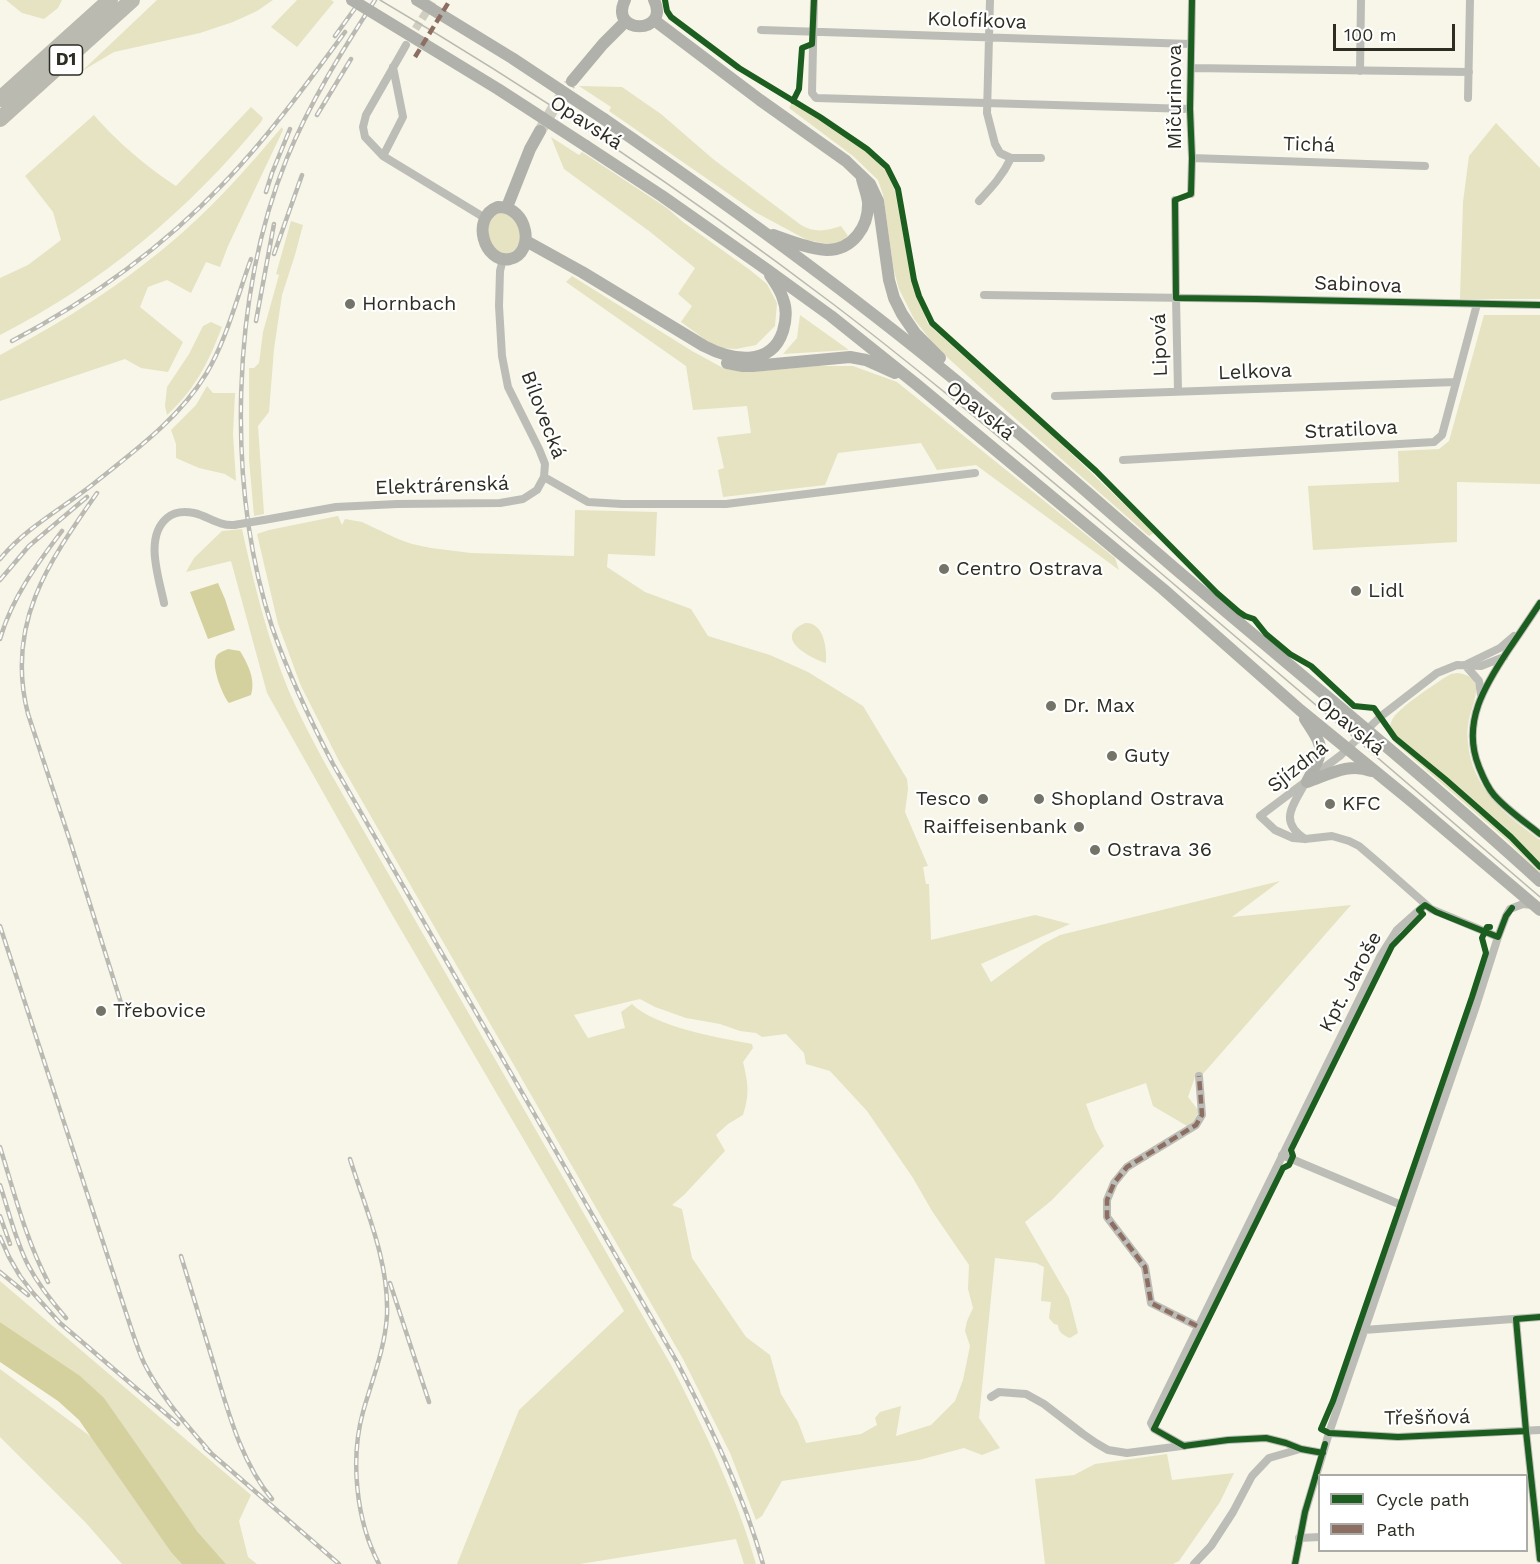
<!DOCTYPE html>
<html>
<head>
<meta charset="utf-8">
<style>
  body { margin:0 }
  #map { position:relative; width:1540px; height:1564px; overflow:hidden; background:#f8f6e8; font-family:"Work Sans",sans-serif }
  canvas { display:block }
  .legend { position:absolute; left:1318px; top:1474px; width:210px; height:78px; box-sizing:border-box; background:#fff; border:2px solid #ababa7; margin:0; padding:8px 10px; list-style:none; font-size:18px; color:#2d2d23 }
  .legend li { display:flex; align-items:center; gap:12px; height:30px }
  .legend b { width:30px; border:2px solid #ababa7 }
  .scale { position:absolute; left:1333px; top:24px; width:122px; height:27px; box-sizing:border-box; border:3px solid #2d2d23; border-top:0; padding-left:8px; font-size:18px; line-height:21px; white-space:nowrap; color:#2d2d23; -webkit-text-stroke:4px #fff; paint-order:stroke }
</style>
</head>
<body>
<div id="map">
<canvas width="1540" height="1564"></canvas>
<ul class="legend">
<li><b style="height:8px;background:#1b5e20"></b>Cycle path</li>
<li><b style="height:8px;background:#8d6e63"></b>Path</li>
</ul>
<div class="scale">100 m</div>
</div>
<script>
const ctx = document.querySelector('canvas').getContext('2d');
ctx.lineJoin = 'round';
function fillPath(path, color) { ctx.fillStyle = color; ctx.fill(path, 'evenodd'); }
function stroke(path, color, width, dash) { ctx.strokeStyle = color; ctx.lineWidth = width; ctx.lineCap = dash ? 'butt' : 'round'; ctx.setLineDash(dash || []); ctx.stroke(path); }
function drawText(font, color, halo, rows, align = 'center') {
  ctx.font = font + ' "Work Sans",sans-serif'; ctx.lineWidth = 4.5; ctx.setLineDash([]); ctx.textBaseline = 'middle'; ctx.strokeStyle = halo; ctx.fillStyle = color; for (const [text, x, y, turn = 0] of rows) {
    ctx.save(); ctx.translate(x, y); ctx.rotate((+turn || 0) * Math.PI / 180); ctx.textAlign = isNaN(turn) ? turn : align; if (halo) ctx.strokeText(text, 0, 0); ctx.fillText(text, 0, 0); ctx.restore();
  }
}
fillPath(new Path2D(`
  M6,0H62L58,8L44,19L22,13Z
  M157,0H273L257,11L233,22L200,33L114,52L82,71Z
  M297,0H331L334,2L297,47L271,27Z
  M579,86L622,87L661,114L713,159L801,225C815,233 826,231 841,226L848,236L842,242L828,244L807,240L755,212L609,111L611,107Z
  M795,98L867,151L886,171L895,191L911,278L928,324L1054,437L1154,533L1149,536L992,398L936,347L914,319L899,289L894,271L883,195L878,180L853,156L789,108Z
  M251,107L263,118L261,122C189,210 102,283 0,335V278L28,265L61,240L53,212L25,176L94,115C116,141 148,168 176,186Z
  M1496,123L1540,168V299H1460L1463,202L1469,156Z
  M282,127L283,130L228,246L220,267L206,262L191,293L167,280L148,287L140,307L183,342L168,372L141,368L125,359L0,401V355C65,321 126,282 182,233C218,201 251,164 282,127Z
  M551,137L579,155L582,152L667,208L683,222L750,270L767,284L777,303L775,326L756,345L736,349L717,348L681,322L692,306L678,294L695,268L649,231L564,169Z
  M506,212L515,219L521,235L519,246L510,254C507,253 503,254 500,252C487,247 488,230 490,219L496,213Z
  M291,221L303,225L295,255L282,295L274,349L269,412L258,426L264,514L254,516L249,459V368H254L259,363L263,332L279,275L276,274Z
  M572,276L692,351L725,369L750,372L817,366H853L897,382L1115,558L1119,570L976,465L937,470L921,443L838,453L825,485L723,497L718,470L724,468L717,437L751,433L747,406L693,410L686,366L566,282Z
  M800,315L849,350L783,354L797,338Z
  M1484,315H1540V484L1457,482V542L1313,550L1308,486L1399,482L1398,451L1439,449L1449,441Z
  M211,322L222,327C208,363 196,388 167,415L165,406L167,387L189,354L203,326Z
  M207,386L213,393H235L233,434L236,481L225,474L199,468L176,458V444L171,430L196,405Z
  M575,510L657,512L655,556L608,554L607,567L645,592L691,609L708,636L770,655L808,672L863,706L907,779L908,789L905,812L928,866L923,867L926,884H929L931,940L1035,915L1070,924L981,964L991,982L1043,944L1060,935L1280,881L1232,917L1351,905L1202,1075L1195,1077L1188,1097L1199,1111L1193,1122L1187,1126L1153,1106L1146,1083L1086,1104L1095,1129L1104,1146L1051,1201L1025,1222L1069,1298L1078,1333L1070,1338C1064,1336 1058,1332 1058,1325L1054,1324L1049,1318L1051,1302L1041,1301L1044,1267L1036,1263L995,1258L979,1418L1000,1448L982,1455L964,1448L919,1460L782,1481L762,1516L756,1520L730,1453L683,1359L339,761L301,686L291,659L278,624L257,534L269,530L338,516L342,525L345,519L362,522L398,539L412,544L431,548L471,553L574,556ZM640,999L655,1007L686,1018L720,1024L740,1031L756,1033L762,1037L786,1034L804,1053L806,1064L830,1071L867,1111L913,1178L932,1211L969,1265L968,1289L973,1308L967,1321L965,1331L970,1346L963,1380L955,1401L931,1425L896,1436L901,1406L880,1412L875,1418L877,1425L861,1434L806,1443L798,1422L781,1394L770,1355L746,1337L692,1258L682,1209L672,1205L684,1195L725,1151L716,1135L728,1124L743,1115C750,1094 748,1083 743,1062L753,1048L752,1044C720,1038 655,1027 632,1004L621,1012L625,1028L588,1038L574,1015Z
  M242,529C254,584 267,637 288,689C299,715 313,741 327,767L671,1365C704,1429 736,1494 756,1564H744L736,1539L580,1564H457L519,1410L624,1311L390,911L267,693L231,561L186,572L194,558L222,531Z
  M805,623C824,622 827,648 826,663C810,658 772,638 805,623Z
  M1457,673C1488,676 1473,702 1469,720C1467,728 1467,736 1468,743C1472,789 1506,815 1540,840V873L1508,841L1394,742C1390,735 1388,728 1392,720C1398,708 1431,687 1444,678L1451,674Z
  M0,1281L251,1495L239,1521L248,1557L257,1564H226L197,1531L79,1375L0,1322Z
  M0,1369L90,1436L107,1451L193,1564H122L86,1523L0,1437Z
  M1167,1454L1172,1480L1234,1473L1220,1502L1179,1561L1173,1564H1045L1035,1479L1074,1475L1095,1464Z`), '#e5e3c2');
fillPath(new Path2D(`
  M218,583L225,599L235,630L208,639L190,592Z
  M228,649L240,651C248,664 256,680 251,695L229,703C223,696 211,667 216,657C217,653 224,651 228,649Z
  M0,1322L79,1375L104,1398L197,1531L226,1564H182L171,1552L79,1420L58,1401L0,1362Z`), '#d5d19f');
stroke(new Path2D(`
  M409,39L434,0`), '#cfcec1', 8, [8, 4]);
stroke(new Path2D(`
  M540,131L553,109L570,84`), '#cfcec1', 12, [12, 6]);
stroke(new Path2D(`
  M814,0L812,93L816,98L1190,109
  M990,0L987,113L995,144L1000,153L1011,158H1041
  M761,30L1191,44
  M406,45L366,115L363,127L365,137L383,156L485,218
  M1192,68L1469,72
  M1360,71L1361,0
  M1468,98L1470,0
  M383,156L403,117L393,67
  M1192,158L1425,166
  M1191,194L1192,158L1190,109L1192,0
  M1175,200L1176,298L1178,391
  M979,201C992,187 1003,175 1011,158
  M984,295L1256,299L1540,305
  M1055,396L1456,382
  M1123,460L1434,442L1442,435L1477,304
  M544,477L588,502L622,504H726L975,473
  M264,520L336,507L397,504L500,503L523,499L537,490L544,477L545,464L539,449L508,387L502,356L499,306L500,271L503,259
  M164,603C159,578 144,537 167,518C175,511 184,511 194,513C208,516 218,526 234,525
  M1540,603C1530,618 1520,633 1509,649C1485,685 1461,723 1479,767C1483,777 1487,787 1494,795C1507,810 1525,822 1540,834
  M1467,664L1500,648L1514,636
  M1465,665L1479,681L1481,695
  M1303,787C1291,808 1280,822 1305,839
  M1498,937L1431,909L1380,864L1359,846L1349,841L1332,836L1305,839L1293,838L1275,830L1260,816L1341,755L1380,717L1437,673L1457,665L1481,666L1504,657
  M1282,1155L1406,1207
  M1516,1319L1526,1431L1540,1559
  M1197,1326L1151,1303L1145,1267L1107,1217V1200L1114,1183L1127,1167L1196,1125L1202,1115L1199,1076
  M1364,1330L1540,1317
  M991,1397L999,1392L1026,1394L1044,1404L1083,1434L1096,1443L1108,1450L1127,1453L1228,1440L1266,1438L1286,1443L1301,1449L1323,1453
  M1329,1433L1398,1437L1540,1430
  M1184,1446L1154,1429L1151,1423L1380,957L1397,930L1425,905
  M1299,1538L1320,1537
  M1194,1564L1211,1546L1233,1512L1252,1476L1269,1458L1300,1449
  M1295,1564L1305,1512L1329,1433L1475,1009L1498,937L1506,916L1510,909L1523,904L1532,905`), '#bdbdb8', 8);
stroke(new Path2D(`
  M625,0C608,35 671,35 654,0
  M654,20L760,100L846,161L870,184L878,201L889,280L894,298L902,314L915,333L940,358
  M572,81L603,44L626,21
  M604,119C732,207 859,299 978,399C1048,457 1116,518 1185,577C1304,678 1425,776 1540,881
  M586,146L662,196L766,269L831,316L916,384L1163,589L1300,710L1409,799L1540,910
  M498,207C528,206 536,253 510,259C484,264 470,217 498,207Z
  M507,207L530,149L540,131
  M773,235C790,241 809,249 827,250C853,250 869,226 868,202C867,194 864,187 862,179
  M526,241L582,272L704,346C731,360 771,368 783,331C786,321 787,309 783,299C781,291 775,283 770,275
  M727,363L743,366H753L850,357L866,360L895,373
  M1305,719C1326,751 1324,748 1307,782
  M1307,782C1328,775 1349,762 1371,771`), '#b1b1ac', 12);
stroke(new Path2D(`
  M0,99L110,0
  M0,119L132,0`), '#babab1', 16);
stroke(new Path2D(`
  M380,0C537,92 688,194 833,304C925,374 1013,449 1102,523C1249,647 1394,772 1540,897`), '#babab2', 1.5);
const rail = new Path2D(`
  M375,0C342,51 310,102 287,158C231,296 226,485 272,627C289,676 309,718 333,764L677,1362C711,1427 743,1493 763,1564
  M335,36L361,0
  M317,115L351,59
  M266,192L272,173L290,129
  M274,254L302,175
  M256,321L274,224
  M12,341C90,300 162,248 223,184C268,137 306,85 345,32
  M97,493C48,563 5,624 28,714L72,847L121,1003
  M0,559C27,527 60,510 92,485C133,452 178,420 206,374C227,339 237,297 251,259
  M0,580L29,546L87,497
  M0,639C12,598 36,565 62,531
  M0,926L131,1328C135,1340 139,1352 144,1363C161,1397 186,1424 211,1453
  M0,1147C14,1192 26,1240 48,1282
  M350,1159C366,1210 389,1261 387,1315C385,1349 372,1380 363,1412C350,1459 356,1521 379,1564
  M0,1185C9,1212 15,1239 28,1265C38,1284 52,1302 66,1318
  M0,1216L10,1244
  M0,1237L9,1257L20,1276L33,1293L60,1323L178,1424
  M181,1256C192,1292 203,1329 214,1365C228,1411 241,1462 272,1499
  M0,1272L28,1295
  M390,1283L429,1402
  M205,1448L339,1564`);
stroke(rail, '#babab2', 4.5);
stroke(rail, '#fff', 2, [7]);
stroke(new Path2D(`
  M234,525L264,520`), '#bdbdb8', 8);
stroke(new Path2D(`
  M352,0L498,89L586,146
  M417,0L512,58L604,119`), '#b1b1ac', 12);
stroke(new Path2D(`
  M415,57L450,0
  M1197,1326L1151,1303L1145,1267L1107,1217V1200L1114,1183L1127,1167L1196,1125L1202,1115L1199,1076`), '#8d6e63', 4.5, [9, 4.5]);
stroke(new Path2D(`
  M665,0L667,11L671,17L739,68L820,117L867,149L887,167L898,189L914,280L919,296L932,323L1096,471L1217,593L1239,612L1245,616L1254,619L1266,634L1290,654L1311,666L1354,706L1374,708L1395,738L1445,779L1511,837L1540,867
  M1192,0L1190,109L1192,158L1191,194L1175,200L1176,298L1256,299L1540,305
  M793,101L799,89L802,48L812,44L814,0
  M1540,603C1530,618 1520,633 1509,649C1485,685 1461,723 1479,767C1483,777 1487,787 1494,795C1507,810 1525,822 1540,834
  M1490,927H1487L1482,938L1486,953L1472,997L1333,1401L1321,1429L1329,1433L1398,1437L1526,1431
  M1540,1317L1516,1319L1526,1431L1540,1559
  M1323,1453L1301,1449L1286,1443L1266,1438L1228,1440L1184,1446L1154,1429L1283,1168L1289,1165L1293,1156L1291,1150L1392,946L1423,914L1419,910L1425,905L1436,912L1498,937L1506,916L1512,908
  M1295,1564L1305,1512L1325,1444`), '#1b5e20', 6);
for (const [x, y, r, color] of [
  [350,304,6,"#747368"],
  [944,569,6,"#747368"],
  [1356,591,6,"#747368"],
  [1051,706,6,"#747368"],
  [1112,756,6,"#747368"],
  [983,799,6,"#747368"],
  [1039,799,6,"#747368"],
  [1330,804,6,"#747368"],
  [1079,827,6,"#747368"],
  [1095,850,6,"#747368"],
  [101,1011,6,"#747368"]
]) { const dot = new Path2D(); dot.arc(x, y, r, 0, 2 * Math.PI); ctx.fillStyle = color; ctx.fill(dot); stroke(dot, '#fff', 2); }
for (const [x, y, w] of [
  [66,60,33]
]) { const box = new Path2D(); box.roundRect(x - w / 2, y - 15, w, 30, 4.5); ctx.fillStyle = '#fff'; ctx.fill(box); stroke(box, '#2d2d23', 1.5); }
drawText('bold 18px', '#2d2d23', null, [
  ["D1",66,60]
]);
drawText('20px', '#2d2d23', '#fff', [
  ["Kolofíkova",977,21,2],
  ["Mičurinova",1175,97,-90],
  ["Opavská",586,123,33],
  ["Tichá",1309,145,2],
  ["Sabinova",1358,285,2],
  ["Lipová",1160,345,-92],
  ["Lelkova",1255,372,-2],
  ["Opavská",980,411,39],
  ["Bílovecká",543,415,69],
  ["Stratilova",1351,430,-3],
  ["Elektrárenská",442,486,-2],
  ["Opavská",1350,726,39],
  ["Sjízdná",1298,767,-38],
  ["Kpt. Jaroše",1351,982,-62],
  ["Třešňová",1427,1418,-1]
]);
drawText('20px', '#2d2d23', '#fff', [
  ["Hornbach",362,304],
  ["Centro Ostrava",956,569],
  ["Lidl",1368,591],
  ["Dr. Max",1063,706],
  ["Guty",1124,756],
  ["Tesco",971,799,"right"],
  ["Shopland Ostrava",1051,799],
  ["KFC",1342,804],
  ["Raiffeisenbank",1067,827,"right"],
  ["Ostrava 36",1107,850],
  ["Třebovice",113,1011]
], 'left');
</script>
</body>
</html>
